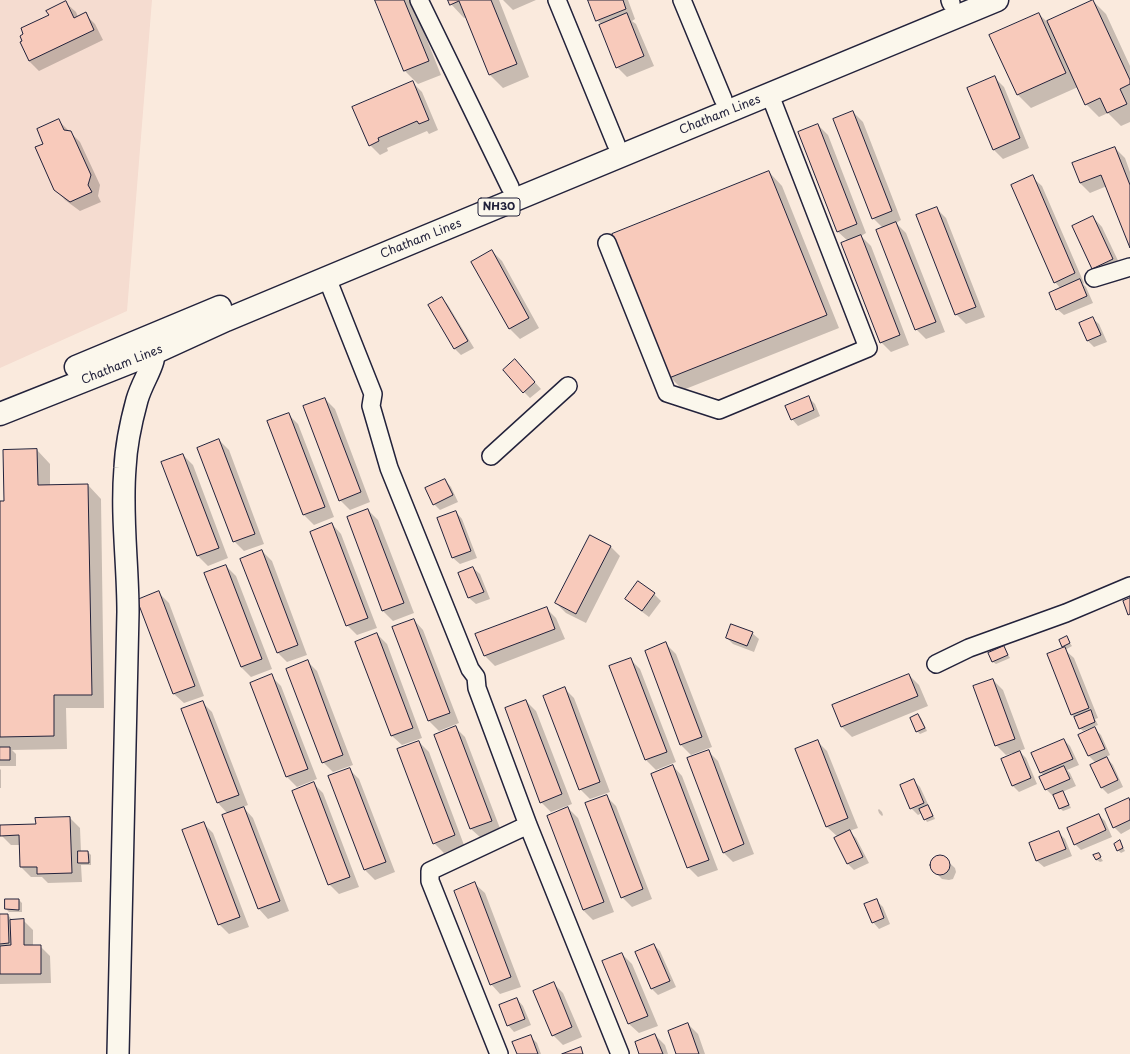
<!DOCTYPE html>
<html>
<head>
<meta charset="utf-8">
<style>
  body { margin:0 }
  canvas { display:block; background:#faeadd }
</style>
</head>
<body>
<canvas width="1130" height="1054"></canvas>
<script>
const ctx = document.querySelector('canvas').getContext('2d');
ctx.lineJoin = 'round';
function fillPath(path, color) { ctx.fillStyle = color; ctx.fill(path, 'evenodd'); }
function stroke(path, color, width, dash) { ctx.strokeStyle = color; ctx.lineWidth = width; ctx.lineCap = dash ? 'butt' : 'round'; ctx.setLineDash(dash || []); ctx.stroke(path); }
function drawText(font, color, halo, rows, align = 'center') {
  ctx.font = font + ' "Playpen Sans",sans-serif'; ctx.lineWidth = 3; ctx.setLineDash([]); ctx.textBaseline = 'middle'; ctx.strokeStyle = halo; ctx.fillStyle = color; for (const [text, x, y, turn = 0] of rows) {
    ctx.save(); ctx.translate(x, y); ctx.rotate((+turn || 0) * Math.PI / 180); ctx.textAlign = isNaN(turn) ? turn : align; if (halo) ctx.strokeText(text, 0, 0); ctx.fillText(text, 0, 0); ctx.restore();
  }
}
fillPath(new Path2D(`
  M0,0H152L127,311L0,368Z`), '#f5dcd0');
fillPath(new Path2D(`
  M376,0H411L441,75L418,84L405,71Z
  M449,0H500H499L529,77L503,88L490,75L466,17L464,18L451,4Z
  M503,0H536L513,10Z
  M589,0H628L635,19L632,21L636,24L654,66L627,77L617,67L602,25L597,20Z
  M1093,1L1106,14L1130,66V122L1121,126L1108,113L1099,117L1086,104L1078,87L1031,108L1018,95L991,35L1039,14L1047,22Z
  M66,3L76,12L78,17L85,14L95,24L103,40L39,71L29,61L50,15Z
  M995,78L1004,87L1029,148L1003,159L993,149Z
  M412,82L422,92L438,130L429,134L427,131L387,148L388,151L380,155L370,145Z
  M853,112L863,122L901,220L896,223L906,233L945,332L926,339L916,329L883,228L873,218Z
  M58,120L80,142L100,185L98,196L101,202L80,211L65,200L55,189L45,144Z
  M818,125L828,135L866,233L861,236L871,246L909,345L891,352L881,342L848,241L837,231Z
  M1115,148L1125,158L1130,172V245L1107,186L1090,193L1080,183Z
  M769,172L782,186L839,328L683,390L670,377Z
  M1032,177L1042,186L1084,283L1083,284L1086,287L1093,303L1064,315L1057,309L1061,289L1055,282Z
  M936,208L946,218L985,317L966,324L956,314Z
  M1093,217L1102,227L1122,269L1103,278L1093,268Z
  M492,251L502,261L539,328L520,339L510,329L473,262Z
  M442,298L448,305L474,348L461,355L455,349L429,305Z
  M1092,318L1099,324L1107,342L1094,347L1088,341L1080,323Z
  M521,367L541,389L530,398L524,392Z
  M808,397L815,404L820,416L798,426L792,419Z
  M325,399L335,409L370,502L350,510L340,500Z
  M288,414L298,424L334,517L314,525L304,515Z
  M219,440L229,450L264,544L244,551L234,541Z
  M37,450L50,464V486L88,485L101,499L104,708H66L67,749L12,750L16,754V766H0V502H5Z
  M183,455L193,465L228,558L208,566L198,556L162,463Z
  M445,480L451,487L458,502L440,510L434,504Z
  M368,510L378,520L414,613L393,621L383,611L348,518Z
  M456,512L462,519L477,558L460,564L453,558L438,519Z
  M332,524L341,534L377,628L357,635L347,625Z
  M610,546L620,556L586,623L566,613L556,603Z
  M262,551L272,561L307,655L287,662L277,652Z
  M226,566L236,576L272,669L251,677L241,667Z
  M473,568L480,574L490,599L476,604L469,598L459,573Z
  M638,583L654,594L661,601L649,617L633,605L627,599Z
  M159,593L169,603L204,696L184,703L174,694L139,600Z
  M546,608L556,618L565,639L495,666L485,656L476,635Z
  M414,620L423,630L459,723L439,731L429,721L393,628Z
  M752,633L759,639L754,652L733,644L727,638Z
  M377,634L387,644L422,738L402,745L392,736Z
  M1066,637L1072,646L1065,650L1074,658L1098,718L1095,719L1098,725L1083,731L1080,728L1076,719L1072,715L1048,655L1065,648L1063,646Z
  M666,644L676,654L712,747L691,755L681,745L646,651Z
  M1004,647L1010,658L996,664L993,662Z
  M630,659L640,669L676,762L656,770L646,760L610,667Z
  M307,661L317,671L353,765L333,772L323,762Z
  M909,675L919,685L928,706L852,737L842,727L833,706Z
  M271,676L281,686L317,779L297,787L287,777L251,683Z
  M993,680L1003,690L1025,749L1019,751L1026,758L1037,784L1019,792L1012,785L1013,753L1006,755L996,745Z
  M564,688L574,698L610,792L590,799L580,789Z
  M526,701L536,711L572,804L551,812L541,802Z
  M202,702L212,712L248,805L243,807L253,818L289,911L268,919L259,909L228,814L218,803L182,709Z
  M918,715L921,718L927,731L920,734L917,731Z
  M456,728L465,737L501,831L481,838L471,829Z
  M1094,728L1101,735L1110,755L1106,757L1113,765L1123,787L1108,794L1102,788L1096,763L1089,756L1080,735Z
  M1064,740L1070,746L1079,765L1067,770L1070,773L1076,786L1062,792L1065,795L1071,808L1063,811L1060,808L1054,795L1053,796L1046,789L1044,776L1041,773L1033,754Z
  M817,741L827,751L858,828L849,831L856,838L869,863L854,870L848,864L835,839L838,837L827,827L797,750Z
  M419,742L429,752L464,845L444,853L434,843Z
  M708,751L718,761L754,854L733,862L723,852Z
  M673,766L682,776L718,870L698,877L688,867Z
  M0,769L1,770V788H0Z
  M349,769L359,779L395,872L375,880L365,870L329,777Z
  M913,780L920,787L935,819L927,822L922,813L918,815L911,808Z
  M313,783L323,793L359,887L339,894L329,884Z
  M606,796L616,806L652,899L632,907L622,897Z
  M1128,799L1130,801V829L1121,834L1114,827Z
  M568,808L578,818L614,912L593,920L583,910Z
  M879,809L882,812L883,815L882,816L879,813L878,810Z
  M1099,815L1105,821L1112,837L1081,850L1075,844Z
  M70,818L80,828L81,852H88L91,855V865H81L82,882L48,883L42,877H31L21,867V845H11L1,835L37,825Z
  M203,823L213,833L249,927L229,934L219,924Z
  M1058,832L1065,839L1072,856L1044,867L1037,861L1030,844Z
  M1120,842L1125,851L1121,853L1118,850Z
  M1098,854L1103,861L1100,862L1097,860Z
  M938,856H942L955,868L956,872L953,879L949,880L942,879L935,872L932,865V861Z
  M475,884L485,893L521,987L500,994L491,984Z
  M19,900L22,903V912H9L6,909Z
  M876,900L883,907L890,924L879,929L873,922Z
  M0,915H8L13,921L23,920L33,930V946H40L50,956L51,983L0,984Z
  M654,945L660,951L676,987L658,995L652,989Z
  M622,954L632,964L658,1026L639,1033L629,1024Z
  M553,983L563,993L582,1037L563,1045L553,1035Z
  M517,999L523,1006L531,1025L514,1032L508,1025Z
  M688,1024L698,1034L705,1054H677Z
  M655,1035L665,1045L668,1054H641Z
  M530,1036L537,1043L541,1054H518Z`), '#0003');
const building = new Path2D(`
  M375,0H404L429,61L404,71Z
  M448,0H491L517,64L489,75L459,1L450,5Z
  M588,0H623L626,9L596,21Z
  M1093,0L1130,80V84L1120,89L1127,104L1107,113L1100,98L1085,105L1047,21Z
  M66,1L74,18L86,12L94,30L29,61L20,42L22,41L20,36L23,34L21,28L49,15L46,11Z
  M627,13L644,56L616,68L599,25Z
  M1039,13L1066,73L1017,95L989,35Z
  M995,76L1020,138L993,150L967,88Z
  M413,81L429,120L419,124L417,121L378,138L379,141L369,146L352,107Z
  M853,111L892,211L872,219L833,119Z
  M59,119L64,130L71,131L91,175L88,185L92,192L70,202L54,190L35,147L43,144L37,129Z
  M818,124L857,224L837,232L798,132Z
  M1115,147L1130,185V248L1101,175L1080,183L1072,163Z
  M769,171L827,315L669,378L612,234Z
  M1033,175L1075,273L1054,283L1011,185Z
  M937,207L976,307L955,315L916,215Z
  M1093,216L1113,259L1092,269L1072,226Z
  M896,222L936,322L915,330L876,230Z
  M861,235L900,335L880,343L841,243Z
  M492,250L529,318L509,329L471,262Z
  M1080,279L1087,296L1056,310L1049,293Z
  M442,297L468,341L454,349L428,305Z
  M1093,317L1101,335L1087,341L1079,323Z
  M515,359L535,382L523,393L503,370Z
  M809,396L814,410L791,420L785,406Z
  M325,398L361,492L339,501L303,406Z
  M289,413L325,507L303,515L267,421Z
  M219,439L255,534L233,542L197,448Z
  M37,449L38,485L88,484L92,695H54V736L0,737V501H4L3,450Z
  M183,454L219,548L197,556L161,462Z
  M445,479L453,495L433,505L425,488Z
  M368,509L404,603L382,611L347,517Z
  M456,511L471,551L452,558L437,518Z
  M332,523L368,618L346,626L310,532Z
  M590,535L611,546L576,614L555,603Z
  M262,550L298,645L277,653L240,559Z
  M226,565L262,659L241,667L204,573Z
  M473,567L484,592L468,598L458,573Z
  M638,581L655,593L642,611L625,599Z
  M159,591L195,686L173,694L137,600Z
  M1130,598V614L1128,615L1123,601Z
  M547,607L555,629L484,656L475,634Z
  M414,619L450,713L428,721L392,627Z
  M731,624L753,632L747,646L726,638Z
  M377,633L413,728L391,736L355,642Z
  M1067,636L1070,643L1062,647L1059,640Z
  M666,642L702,737L680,745L645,651Z
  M1004,646L1008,655L992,662L988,653Z
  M1065,647L1089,708L1071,715L1047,654Z
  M631,658L667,752L645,760L609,666Z
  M308,660L343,755L322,763L286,669Z
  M272,674L308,769L286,777L250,683Z
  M909,674L918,696L841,727L832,705Z
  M993,679L1015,739L995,746L973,686Z
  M565,687L600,782L579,790L543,696Z
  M526,700L562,794L540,803L505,708Z
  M203,701L239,795L217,803L181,709Z
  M1091,710L1095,722L1079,729L1074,717Z
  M918,714L925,728L916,732L910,718Z
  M456,726L492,821L470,829L434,735Z
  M1095,727L1105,749L1088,756L1078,735Z
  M1064,739L1073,759L1040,773L1031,753Z
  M818,740L848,818L826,827L795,749Z
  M419,741L455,835L433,844L397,749Z
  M0,747H10V760H0Z
  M709,750L744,844L723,853L687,758Z
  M1020,751L1031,778L1012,786L1001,759Z
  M1107,757L1118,780L1101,788L1090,765Z
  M673,765L709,860L687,868L651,774Z
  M1064,766L1070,779L1045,790L1039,777Z
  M350,768L386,862L364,870L328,776Z
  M914,779L924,803L910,809L900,785Z
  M314,782L350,877L328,885L292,791Z
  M1063,791L1069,805L1059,809L1053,795Z
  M607,795L643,889L621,898L585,803Z
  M1129,798L1130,801V820L1113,828L1105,809Z
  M928,805L933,816L924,820L919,809Z
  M244,807L280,901L258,909L222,815Z
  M568,807L604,902L583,910L547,816Z
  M1099,814L1106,830L1074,845L1067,828Z
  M70,817L72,873L37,874V867H20L19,835L0,836V825L36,824L35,818Z
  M204,822L240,917L218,925L182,830Z
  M850,830L863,857L847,864L834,838Z
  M1059,831L1066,849L1036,861L1029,843Z
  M1120,840L1123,848L1117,851L1114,844Z
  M78,851H88L89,863H78Z
  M1099,853L1101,857L1096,860L1093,855Z
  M930 865a10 10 0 1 1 20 0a10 10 0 1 1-20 0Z
  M475,882L511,977L490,985L454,891Z
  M5,899H19V910L5,909Z
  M877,899L884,918L872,923L864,904Z
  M0,914H8L9,943L0,944Z
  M24,919V945H41V974H0V946L11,945L10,920Z
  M654,944L670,981L651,989L635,952Z
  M622,953L648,1016L628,1024L602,961Z
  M554,982L572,1027L552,1036L533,991Z
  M517,998L525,1019L507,1026L499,1005Z
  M688,1023L699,1054H676L668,1031Z
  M655,1034L663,1054H639L635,1042Z
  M531,1035L538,1054H517L512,1042Z
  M581,1047L583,1054H562Z`);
fillPath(building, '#f8cabb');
stroke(building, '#22223b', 1);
const minor = new Path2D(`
  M419,0L510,187
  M557,0L616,144
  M682,0L723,99
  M950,0L951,3
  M607,243L667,393L719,410L868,348L770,95
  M327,278L373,394L371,406L389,468L470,669L476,677L477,688L528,825L620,1054
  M1094,278L1130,267
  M491,456L568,386
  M936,664L969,648L1066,613L1130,586
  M499,1054L430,881V871L528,825`);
const tertiary = new Path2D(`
  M118,1054C121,907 126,760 128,612C128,564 121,516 125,468C126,445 131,422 137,400C144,376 157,366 155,339`);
const trunk = new Path2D(`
  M76,367L220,307
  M0,414L156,352L226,320L425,237L997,0`);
stroke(minor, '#22223b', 20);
stroke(tertiary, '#22223b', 24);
stroke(trunk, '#22223b', 25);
stroke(minor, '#fbf7ec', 17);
stroke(tertiary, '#fbf7ec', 21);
stroke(trunk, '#fbf7ec', 22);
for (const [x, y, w] of [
  [499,207,42]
]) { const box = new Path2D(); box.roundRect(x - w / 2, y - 9, w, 18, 3); ctx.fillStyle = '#fbf7ec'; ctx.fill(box); stroke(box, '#22223b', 1); }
drawText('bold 11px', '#22223b', null, [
  ["NH30",499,207]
]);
drawText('12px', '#22223b', '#fbf7ec', [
  ["Chatham Lines",720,115,-22],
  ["Chatham Lines",421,239,-22],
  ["Chatham Lines",122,365,-22]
]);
</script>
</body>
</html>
